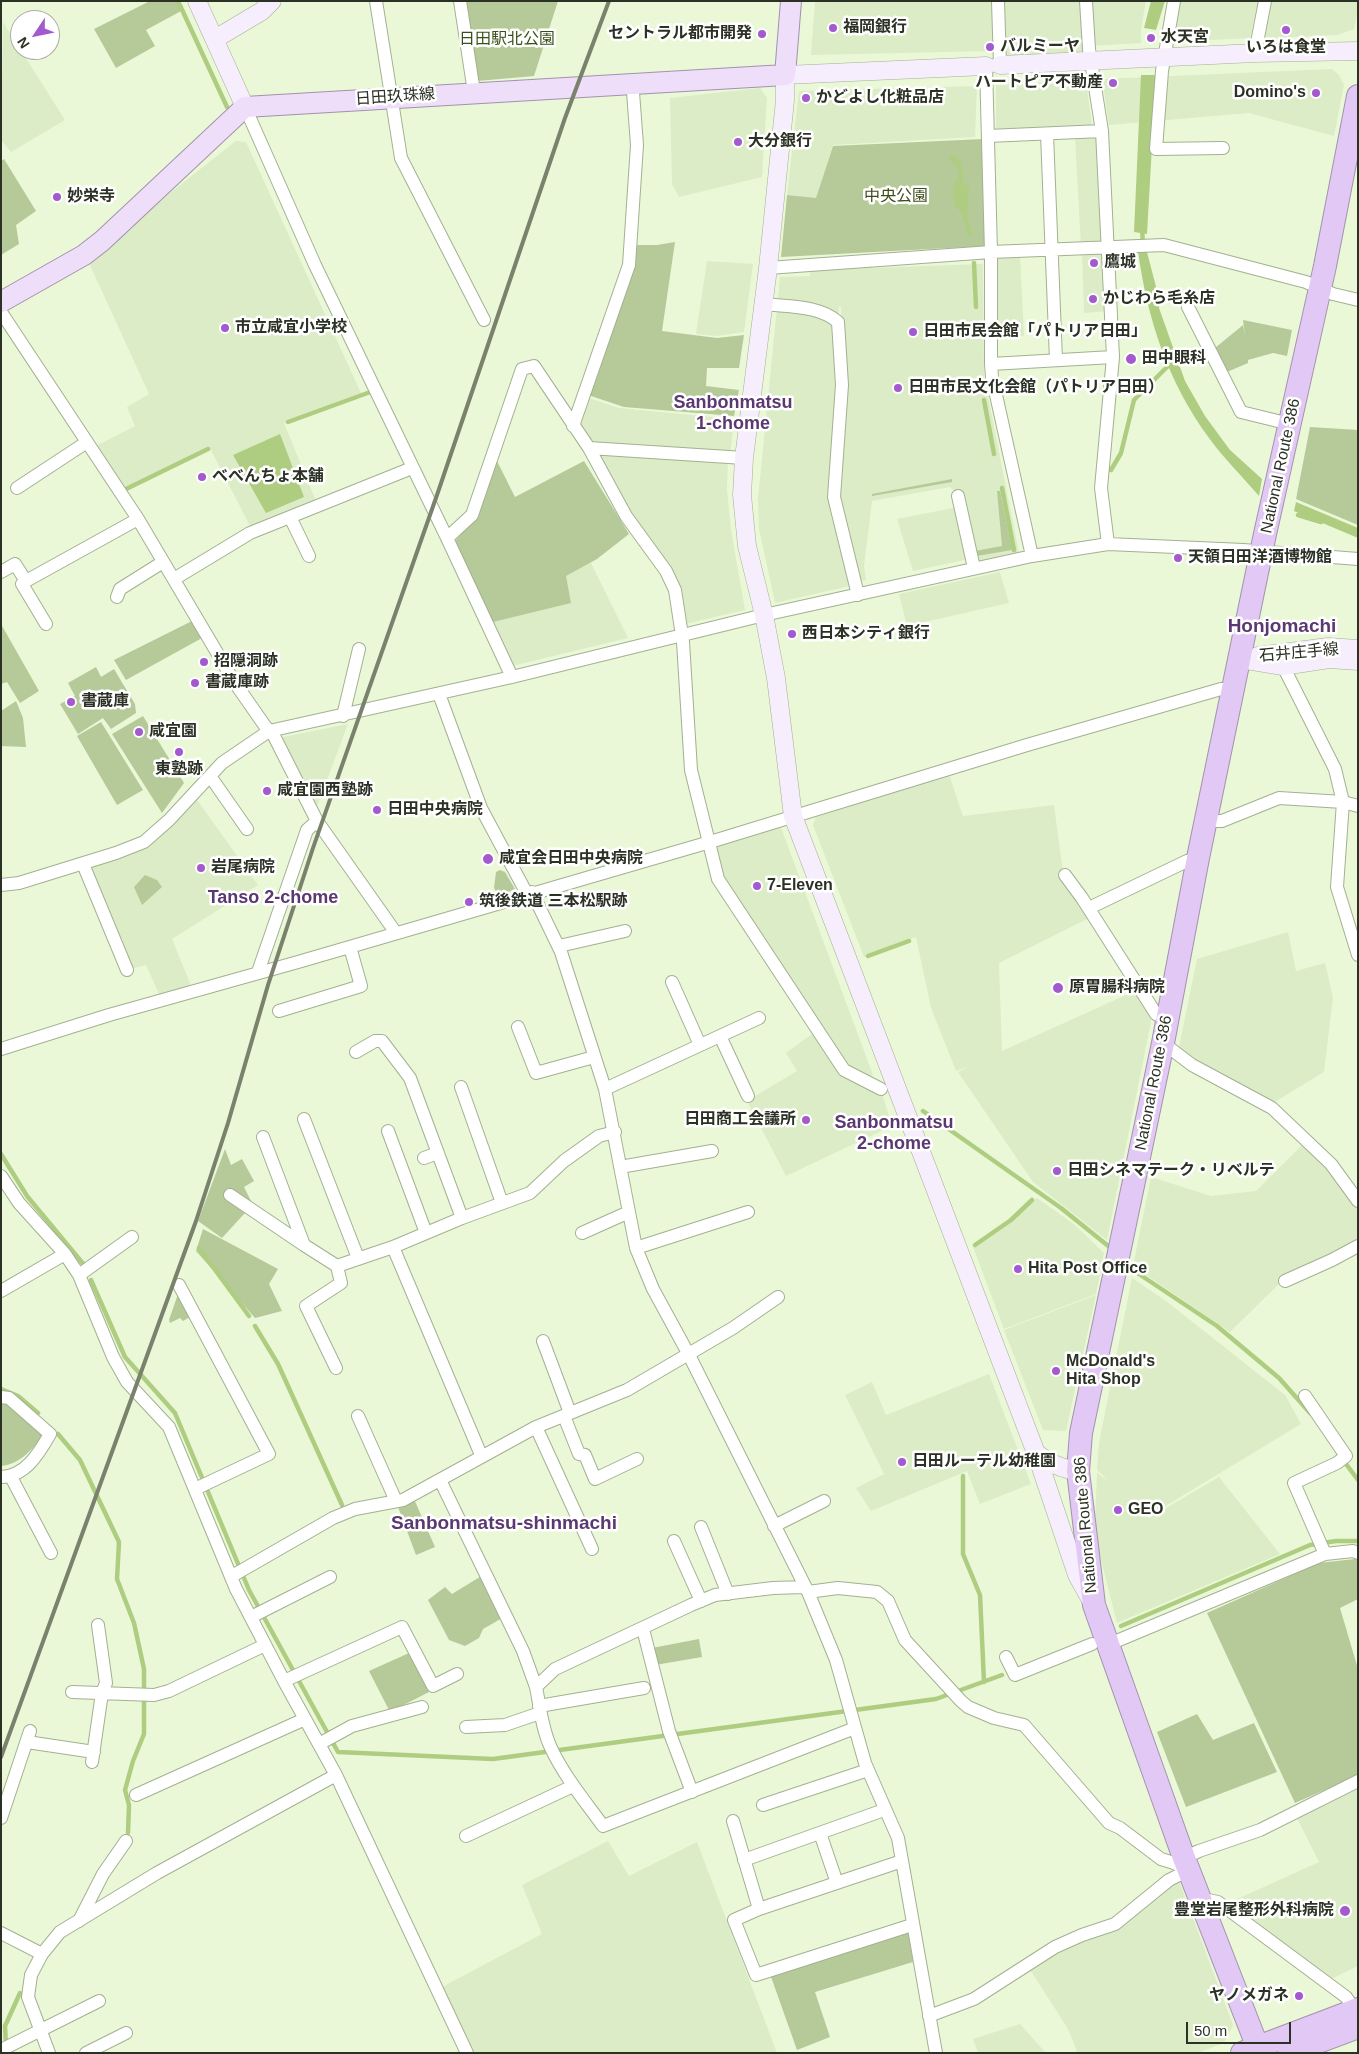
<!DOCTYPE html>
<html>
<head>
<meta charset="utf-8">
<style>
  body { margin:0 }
  #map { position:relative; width:1359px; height:2054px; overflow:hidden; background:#eaf8d8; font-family:Arial,sans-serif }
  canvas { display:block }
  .frame { position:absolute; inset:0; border:2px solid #2c3125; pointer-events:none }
  .north { position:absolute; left:10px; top:10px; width:50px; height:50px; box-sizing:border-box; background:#fff; border:1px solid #abada8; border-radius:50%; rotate:236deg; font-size:14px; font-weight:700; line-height:20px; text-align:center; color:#2c3125 }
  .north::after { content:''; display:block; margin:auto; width:18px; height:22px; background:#a25ace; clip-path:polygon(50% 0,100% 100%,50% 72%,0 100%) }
  .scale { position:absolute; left:1186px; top:2022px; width:105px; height:22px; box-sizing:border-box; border:2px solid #2c3125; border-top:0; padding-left:6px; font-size:15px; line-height:18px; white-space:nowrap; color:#2c3125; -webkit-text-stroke:4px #fff; paint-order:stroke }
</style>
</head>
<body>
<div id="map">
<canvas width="1359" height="2054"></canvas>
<div class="frame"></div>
<div class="north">N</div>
<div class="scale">50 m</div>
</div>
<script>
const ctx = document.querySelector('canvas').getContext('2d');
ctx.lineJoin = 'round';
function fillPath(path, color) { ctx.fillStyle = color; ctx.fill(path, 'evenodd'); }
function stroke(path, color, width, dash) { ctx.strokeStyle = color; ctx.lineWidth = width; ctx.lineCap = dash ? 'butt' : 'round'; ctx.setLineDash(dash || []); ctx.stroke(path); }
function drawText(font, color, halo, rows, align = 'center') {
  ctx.font = font + ' Arial,"Noto Sans JP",sans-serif'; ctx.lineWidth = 5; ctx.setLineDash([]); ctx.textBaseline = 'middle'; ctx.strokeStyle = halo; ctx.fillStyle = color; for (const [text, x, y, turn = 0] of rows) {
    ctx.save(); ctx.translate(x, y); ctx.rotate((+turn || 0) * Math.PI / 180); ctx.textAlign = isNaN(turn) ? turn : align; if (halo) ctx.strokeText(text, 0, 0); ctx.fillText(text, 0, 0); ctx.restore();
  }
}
fillPath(new Path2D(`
  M815,1H992L993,51L811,55Z
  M998,1H1086L1090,61L1000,65Z
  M1089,1H1146L1141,29V43L1092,46Z
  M1178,1H1258L1250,38L1172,42Z
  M1267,1H1358V11L1354,29L1337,35L1260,39Z
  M3,22L65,120L11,152L1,140Z
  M1332,69L1339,75L1344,85L1334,136L1249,113L1109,125L1102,79Z
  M1086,80L1092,126L996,131V85Z
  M977,86L975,137L833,145L816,199L787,195L799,91Z
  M760,88L767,98L762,177L679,197L672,184L670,98Z
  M1100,133L1106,245L1081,247L1075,135Z
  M236,141L246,142L361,393L284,423L316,501L251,528L211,450L162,470L125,489L96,446L135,426L127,407L149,394L89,263L170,193Z
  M1106,250L1109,311L1084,313L1082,251Z
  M1020,255L1024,336L998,337L995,256Z
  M707,261L753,264L744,332L716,336L696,334Z
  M983,264L984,376L1019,553L975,563L958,495L950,487L872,501L864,566L866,580L857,582L836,497L844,387L841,307L839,306L830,499L850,586L775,603L759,529L758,499L780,277L810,276V270Z
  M586,397L619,408L734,419L730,456L591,447L578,426Z
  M595,451L728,461L727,489L731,530L745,610L685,624L678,589L628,514Z
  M958,507L969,559L913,571L897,519Z
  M590,561L628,638L512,666L489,619L563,575Z
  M1000,572L1009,603L907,626L899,594Z
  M348,724L315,812L278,738Z
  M949,774L963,816L1054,805L1063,873L1091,917L999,963L1002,1051L1137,990L1152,1017L1107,1240L1033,1182L958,1072L970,1066L956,1071L931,1008L916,937L864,957L813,825L816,817Z
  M195,797L258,885L172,939L192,988L160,996L146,965L130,969L88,865L149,842Z
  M779,822L873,1075L865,1077L846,1068L720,872L713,843Z
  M1288,932L1296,971L1325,963L1333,997L1324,1072L1273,1103L1186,1054L1179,1047L1197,959Z
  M816,1031L844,1072L881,1090L892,1126L786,1176L747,1101L797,1071L786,1053Z
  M1304,1143L1328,1166L1358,1208V1242L1285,1278L1230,1332L1133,1266L1151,1177L1211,1196L1256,1191Z
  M1037,1198L1075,1225L1104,1253L1096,1294L1004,1329L973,1247Z
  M1132,1278L1166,1301L1285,1395L1301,1424L1149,1516L1127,1497L1149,1518L1219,1477L1280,1554L1117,1623L1100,1556L1095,1523L1097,1473L1110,1482L1097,1470L1099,1443Z
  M1096,1295L1066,1431L1043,1430L1004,1330Z
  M989,1374L1031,1484L980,1504L967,1471L871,1511L856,1488L884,1474L845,1395L872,1382L886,1415Z
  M1358,1783V1966L1327,1981L1224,1905L1319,1862L1296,1816Z
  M608,1841L629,1876L697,1842L777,2053H475L442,1987L542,1934L522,1885Z
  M1179,1881L1233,2025L1224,2043L1198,2053H1073L1077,2051L1068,2029L1029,1968L1057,1950L1113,1930L1167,1885Z
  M1020,2024L1046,2053H978L973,2039Z`), '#dcecc6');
fillPath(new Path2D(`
  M150,1H179L183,10L146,30L155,46L116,68L94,29Z
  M465,1H558L534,76L477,81Z
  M983,139L986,246L781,257L787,195L816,198L833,146Z
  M4,159L36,211L16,225L19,244L1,255V161Z
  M675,242L662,331L717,338L744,335L739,368H707L706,386L739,390L734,416L624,407L588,395L635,245H657Z
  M1243,320L1292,330L1287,356L1273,353L1248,360V363L1227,372L1215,348L1243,325L1245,336Z
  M1310,427L1358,430V525L1296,499Z
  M495,457L515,497L584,461L629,534L597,559L566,576L571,603L493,622L454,542L476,518Z
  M952,479V482L872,496V494Z
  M997,491H1000L1012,550L977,556L975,551L1002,546Z
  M192,621L202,638L126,680L114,660Z
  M1,624L39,691L20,703L7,682L1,684Z
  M96,667L101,677L114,669L135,704L136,713L111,729L103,718L78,734L60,704L75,696L68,683Z
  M16,701L23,718L26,747L1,746V711Z
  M143,716L184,783L162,813L112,734Z
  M101,722L143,790L117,805L77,736Z
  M500,870L505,872L515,889L504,894L497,893L494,888L496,872Z
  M145,875L157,880L162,887L142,905L134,887Z
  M225,1149L231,1165L242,1159L254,1181L244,1187L254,1207L244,1214L222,1238L198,1221Z
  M203,1229L278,1269L269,1284L282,1311L255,1318L196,1251Z
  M178,1294L190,1317L183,1321L180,1318L170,1323L169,1320Z
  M1,1399L43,1436C32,1450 20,1464 1,1466Z
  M414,1499L435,1547L416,1555L398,1507Z
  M1355,1559L1358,1560V1599L1340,1608L1358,1669V1775L1295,1803L1207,1613L1319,1563Z
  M483,1575L504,1617L483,1629L479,1638L465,1646L449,1640L428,1600L445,1587L452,1594Z
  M699,1639L702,1657L655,1665L652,1648Z
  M409,1653L429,1692L390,1712L369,1671Z
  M1197,1714L1213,1740L1254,1723L1277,1772L1186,1807L1157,1732Z
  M908,1931L913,1962L815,1992L830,2037L797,2050L770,1974Z`), '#b5ca98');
fillPath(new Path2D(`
  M1151,1H1165L1156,30L1144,28Z
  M1141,75H1156L1147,234L1134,232Z
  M948,156H956L961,162L964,184L969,186L967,216L973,235H968L961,212L955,205L953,194L954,184L959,178L957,167Z
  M1138,252H1147L1160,302L1159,308L1185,381L1205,416L1230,450L1262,479L1259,496C1243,477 1224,459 1209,438C1168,382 1148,321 1138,252Z
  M280,434L304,497L266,513L233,455Z
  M1296,502L1358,528V538L1294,511Z`), '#aecd80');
stroke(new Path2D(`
  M178,1L227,107
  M1142,228L1143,245
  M974,263L976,307
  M984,400L994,454
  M288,422L373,391
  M1111,470L1121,453L1134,400L1171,363
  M1002,488L1014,550
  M122,491L208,449
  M1298,515L1321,522
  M868,956L909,941
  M923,1111L1061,1208L1112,1249
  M1,1154L27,1196L85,1266
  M975,1245L1011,1220L1032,1200
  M199,1248L249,1316
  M1125,1261L1139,1274L1217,1326L1279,1378L1310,1413
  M91,1280L125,1357L175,1413L249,1590L338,1752L493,1759L936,1699L1002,1675
  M255,1326L278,1364L342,1505
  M1,1389L18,1396L38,1413
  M58,1434L80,1460L119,1542L117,1579L134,1623L144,1669V1734L133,1761L125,1790L129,1805L128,1833
  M1343,1460L1358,1480
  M963,1476V1554L980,1595L984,1682
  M1121,1626L1310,1545L1336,1541H1358
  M6,2046L5,2026L20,1993`), '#aecd80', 4.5);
const street = new Path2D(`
  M376,1L401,158L484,320
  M460,1L474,92
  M998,1L1000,65L986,66L991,252V364L992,377L1032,556
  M1086,1L1089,49L1102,131L1113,357L1101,488L1108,544
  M1174,1L1162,71L1156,149L1223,148
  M1255,53L1265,1
  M245,107L315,265L447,538L512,677
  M1047,134L1056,360
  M988,136L1102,131
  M768,268L991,252L1164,245L1306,282L1333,294L1358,300
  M764,304C788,307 819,305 838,322L842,385L834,497L858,595
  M1188,307L1241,412L1290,424
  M1,312L138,519L235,683L265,726L274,736L317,821L396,933
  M991,364L1113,357
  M573,426L629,265L637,145L633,92
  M589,448L744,458
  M17,488L87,442
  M958,496L974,568
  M290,517L309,556
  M447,538L472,515L522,369L534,366L589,448L626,516L666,571L675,590L683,642L691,770L718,879L844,1070L881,1089
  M1,572L15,564L26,581L138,519
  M174,579L250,533L412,468
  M26,581L22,584L46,624
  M117,597L120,589L163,562
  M1283,666L1335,769L1343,802L1337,887L1358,955
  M439,694L481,808L527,894
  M343,716L359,649
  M210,776L247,829
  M1206,821H1222L1279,798L1343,802L1358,806
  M83,864L127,970
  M1065,875L1082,898L1156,1014L1167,1020
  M1,885L19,883L116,853L144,842L169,820L222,763L269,731L512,677L764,615L1032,556L1108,544L1243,550L1358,559
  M532,892L561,952L605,1089L636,1248L653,1289L689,1355L808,1592L836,1660L865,1763L898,1838L936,2053
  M1089,908L1187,861L1198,858
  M559,946L625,931
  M258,972L307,830L317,821
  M672,982L700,1045
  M279,1011L361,986L350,947
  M518,1027L536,1073L594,1057
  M720,1036L748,1096
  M1163,1043L1192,1065L1272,1108L1331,1164L1358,1201
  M1,1049L109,1015L298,962L710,842L1027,745L1221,689H1234
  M356,1052L375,1041H382L410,1078L462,1218
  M461,1087L502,1203
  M605,1089L759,1018
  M304,1119L358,1258
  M388,1131L426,1233
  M263,1137L304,1245L337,1266L393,1247L462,1218L530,1193L564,1161L599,1136L615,1132
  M424,1158L438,1153
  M620,1167L712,1151
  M1,1176L19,1203L65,1254L79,1275L113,1357L127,1382L169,1427L236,1589L284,1681L336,1775L467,2053
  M230,1195L304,1245
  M582,1233L629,1212
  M393,1247L481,1455
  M636,1248L748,1212
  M79,1275L132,1237
  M1285,1281L1332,1260L1358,1246
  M179,1285L269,1454L195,1489
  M1,1291L65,1254
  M543,1341L570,1413
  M336,1368L306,1306L341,1283L337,1266
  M1305,1396L1346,1456L1337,1463L1294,1483L1325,1554
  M1,1397L9,1398L50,1434C39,1453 26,1476 1,1477
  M358,1416L396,1501
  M564,1416L579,1454L585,1455L595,1479L637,1459
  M536,1427L592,1549
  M11,1477L51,1553
  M440,1480L523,1651L536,1687
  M774,1526L824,1501
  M701,1527L728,1594
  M674,1541L701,1601
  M232,1576L333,1518L355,1509L403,1500L536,1427L627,1390L733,1328L778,1297
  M805,1587L773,1588L715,1595L691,1605L555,1669L536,1687C540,1707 542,1729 551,1748C564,1776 585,1801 603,1826L855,1728
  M808,1592L838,1588L877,1592L888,1601L905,1640L961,1701L968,1707L994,1718L1024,1725L1109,1823L1120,1828L1161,1859L1174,1863L1189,1870L1169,1880L1115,1924L1082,1935L1055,1947L974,1999L929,2016
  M251,1617L330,1577
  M643,1629L669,1731L692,1792
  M1107,1645L1325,1554L1353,1551L1358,1553
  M1006,1657L1015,1675L1092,1644
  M284,1681L402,1627L433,1686L457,1674
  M72,1692L154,1695L169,1691L265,1645
  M539,1706L644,1688
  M466,1727L505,1725L540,1713
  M27,1742L94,1752
  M319,1744L352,1726L422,1707
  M92,1762L102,1693L106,1683L98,1625
  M136,1795L305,1719
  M763,1805L868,1770
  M1,1818L30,1731
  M733,1821L759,1909
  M820,1833L837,1883
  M466,1836L573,1786
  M744,1860L884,1810
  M1179,1860L1199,1851L1260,1830L1358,1781
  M902,1861L759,1909L734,1920L756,1975L912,1925
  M1201,1902L1208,1900L1218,1902L1346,1997L1358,2015
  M79,1921L103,1874L126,1841
  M1,1933L42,1954
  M1,2050L99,2001
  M49,2053L28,1997L31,1975L42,1954L60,1932L157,1873L336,1775
  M86,2053L126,2033`);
const secondary = new Path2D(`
  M197,1L245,107
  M215,39L262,11L272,1
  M1000,65L1255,53L1358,51
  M986,66L785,75V100L768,268L744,458L742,495L747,546L764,615L776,678L793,816L1036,1453C1050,1463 1061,1469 1078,1471
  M1258,656L1328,647L1358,649
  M1240,659L1283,666L1329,659L1358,661
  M1036,1453L1077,1575L1091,1600`);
const primary = new Path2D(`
  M1,302L84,255L102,241L245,107L785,75L791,1`);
const highway = new Path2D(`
  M1242,2053L1358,2009
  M1260,2053L1184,1858L1094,1605L1078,1471L1081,1433L1163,1043L1198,858L1265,534L1325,266L1358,96
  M1289,2053L1358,2027`);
stroke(street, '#a3b092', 14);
stroke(secondary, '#a3b092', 19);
stroke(primary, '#a293ac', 22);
stroke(highway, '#a293ac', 24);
stroke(street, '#fff', 12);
stroke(secondary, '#f6eefc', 18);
stroke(primary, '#eedef9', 20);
stroke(highway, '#e2c8f5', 22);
stroke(new Path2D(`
  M1,1757L196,1221L228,1123L268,985L313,848L437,495L565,118L609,1`), '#7a826e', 4);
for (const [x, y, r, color] of [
  [833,28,5,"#a25ace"],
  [1286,30,5,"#a25ace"],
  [762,34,5,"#a25ace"],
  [1151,38,5,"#a25ace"],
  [990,47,5,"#a25ace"],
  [1113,83,5,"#a25ace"],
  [1316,93,5,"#a25ace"],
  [806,98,5,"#a25ace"],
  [738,142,5,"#a25ace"],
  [57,197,5,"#a25ace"],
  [1094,263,5,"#a25ace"],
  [1093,299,5,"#a25ace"],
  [225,328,5,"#a25ace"],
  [913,332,5,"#a25ace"],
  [1131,359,6,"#a25ace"],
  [898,388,5,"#a25ace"],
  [202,477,5,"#a25ace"],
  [1178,558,5,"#a25ace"],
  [792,634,5,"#a25ace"],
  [204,662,5,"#a25ace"],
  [195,683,5,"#a25ace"],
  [71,702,5,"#a25ace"],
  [139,732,5,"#a25ace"],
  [179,752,5,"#a25ace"],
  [267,791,5,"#a25ace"],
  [377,810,5,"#a25ace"],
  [488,859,6,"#a25ace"],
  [201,868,5,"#a25ace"],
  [757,886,5,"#a25ace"],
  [469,902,5,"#a25ace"],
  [1058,988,6,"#a25ace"],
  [806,1120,5,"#a25ace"],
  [1057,1171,5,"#a25ace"],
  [1018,1269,5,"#a25ace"],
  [1056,1371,5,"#a25ace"],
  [902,1462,5,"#a25ace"],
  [1118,1510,5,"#a25ace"],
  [1345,1911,6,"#a25ace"],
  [1299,1996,5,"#a25ace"]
]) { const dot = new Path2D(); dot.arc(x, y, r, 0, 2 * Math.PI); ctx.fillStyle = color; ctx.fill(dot); stroke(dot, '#fff', 2); }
drawText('bold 16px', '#2c3125', '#fff', [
  ["福岡銀行",843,28],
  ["セントラル都市開発",752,34,"right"],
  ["水天宮",1161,38],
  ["バルミーヤ",1000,47],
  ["いろは食堂",1286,48,"center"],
  ["ハートピア不動産",1103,83,"right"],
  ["Domino's",1306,93,"right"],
  ["かどよし化粧品店",816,98],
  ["大分銀行",748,142],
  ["妙栄寺",67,197],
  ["鷹城",1104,263],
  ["かじわら毛糸店",1103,299],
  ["市立咸宜小学校",235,328],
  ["日田市民会館「パトリア日田」",923,332],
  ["田中眼科",1142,359],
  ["日田市民文化会館（パトリア日田）",908,388],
  ["べべんちょ本舗",212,477],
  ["天領日田洋酒博物館",1188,558],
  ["西日本シティ銀行",802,634],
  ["招隠洞跡",214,662],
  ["書蔵庫跡",205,683],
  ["書蔵庫",81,702],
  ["咸宜園",149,732],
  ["東塾跡",179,770,"center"],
  ["咸宜園西塾跡",277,791],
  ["日田中央病院",387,810],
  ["咸宜会日田中央病院",499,859],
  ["岩尾病院",211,868],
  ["7-Eleven",767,886],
  ["筑後鉄道 三本松駅跡",479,902],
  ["原胃腸科病院",1069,988],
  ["日田商工会議所",796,1120,"right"],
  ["日田シネマテーク・リベルテ",1067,1171],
  ["Hita Post Office",1028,1269],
  ["McDonald's",1066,1362],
  ["Hita Shop",1066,1380],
  ["日田ルーテル幼稚園",912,1462],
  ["GEO",1128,1510],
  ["豊堂岩尾整形外科病院",1334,1911,"right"],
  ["ヤノメガネ",1289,1996,"right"]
], 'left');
drawText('16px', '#3b4f18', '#fff', [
  ["日田駅北公園",507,40],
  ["中央公園",896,197]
]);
drawText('16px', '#2c3125', '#fff', [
  ["日田玖珠線",395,97,-4],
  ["National Route 386",1281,466,-78],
  ["石井庄手線",1299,653,-5],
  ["National Route 386",1154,1083,-79],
  ["National Route 386",1086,1525,-95]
]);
drawText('bold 18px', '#5b3871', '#fff', [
  ["Sanbonmatsu",733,403],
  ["1-chome",733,424],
  ["Tanso 2-chome",273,898],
  ["Sanbonmatsu",894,1123],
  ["2-chome",894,1144]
]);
drawText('bold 19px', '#5b3871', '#fff', [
  ["Honjomachi",1282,627],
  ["Sanbonmatsu-shinmachi",504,1524]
]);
</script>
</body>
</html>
